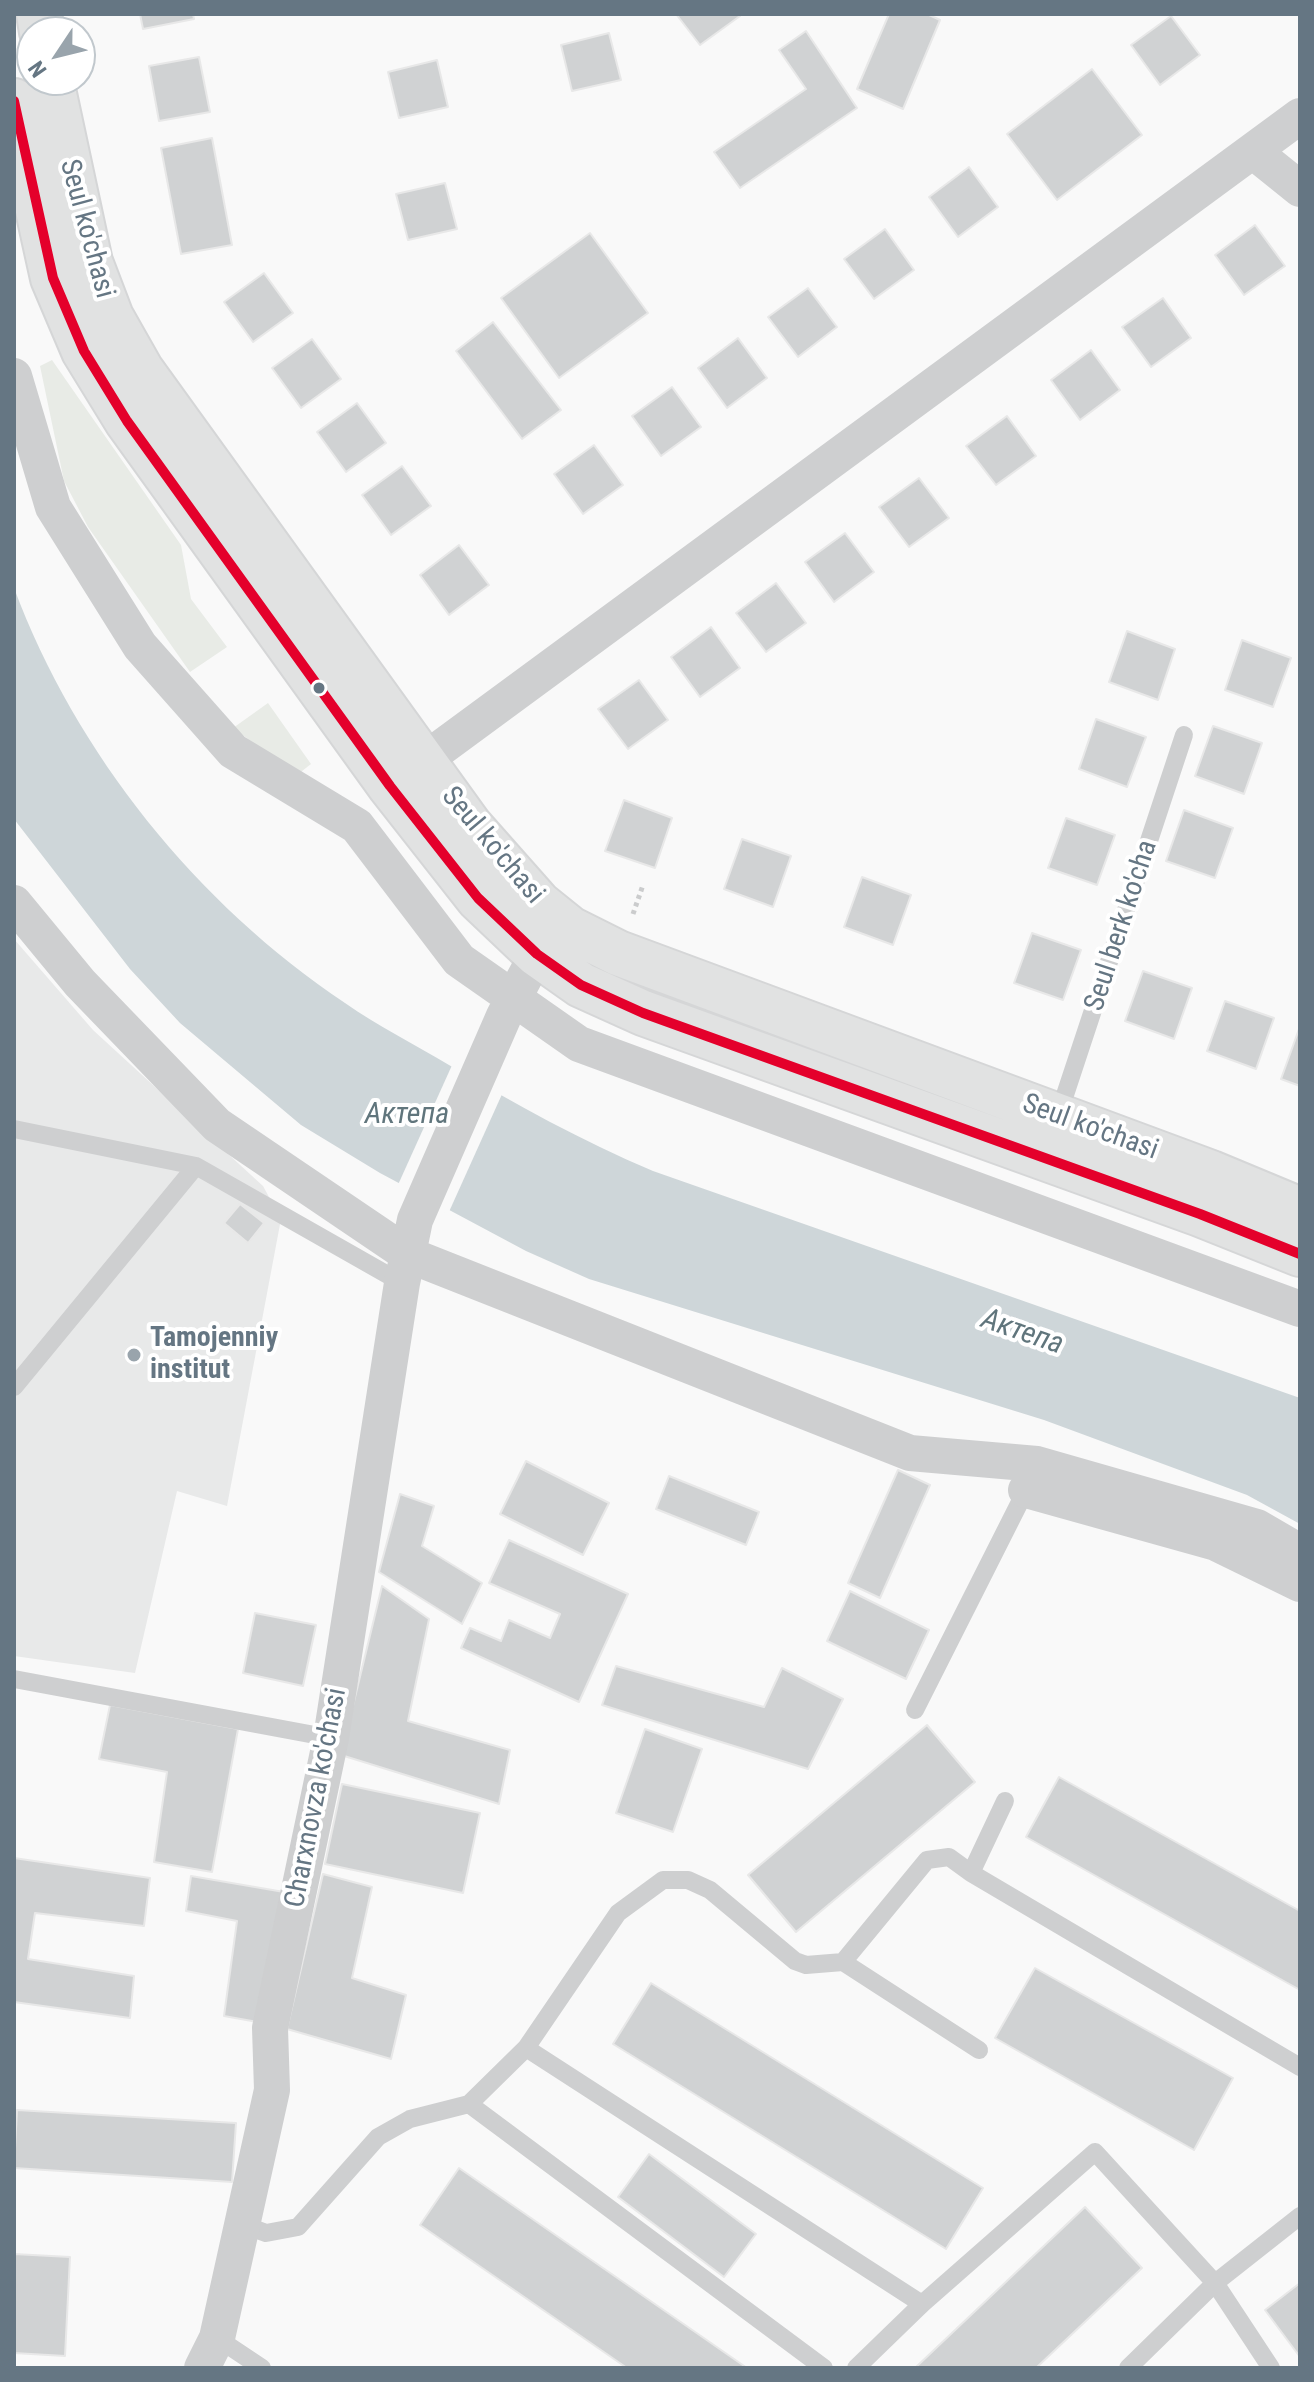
<!DOCTYPE html>
<html>
<head>
<meta charset="utf-8">
<style>
  body { margin:0 }
  #map { position:relative; width:1314px; height:2382px; overflow:hidden; background:#f9f9f9; font-family:"Roboto Condensed",sans-serif }
  canvas { display:block }
  .frame { position:absolute; inset:0; border:16px solid #657683; pointer-events:none }
  .north { position:absolute; left:16px; top:16px; width:80px; height:80px; box-sizing:border-box; background:#fff; border:2px solid #c1c8cd; border-radius:50%; rotate:235deg; font-size:22px; font-weight:700; line-height:32px; text-align:center; color:#657683 }
  .north::after { content:''; display:block; margin:auto; width:28px; height:36px; background:#99a4ac; clip-path:polygon(50% 0,100% 100%,50% 72%,0 100%) }
</style>
</head>
<body>
<div id="map">
<canvas width="1314" height="2382"></canvas>
<div class="frame"></div>
<div class="north">N</div>
</div>
<script>
const ctx = document.querySelector('canvas').getContext('2d');
ctx.lineJoin = 'round';
function fillPath(path, color) { ctx.fillStyle = color; ctx.fill(path, 'evenodd'); }
function stroke(path, color, width, dash) { ctx.strokeStyle = color; ctx.lineWidth = width; ctx.lineCap = dash ? 'butt' : 'round'; ctx.setLineDash(dash || []); ctx.stroke(path); }
function drawText(font, color, halo, rows, align = 'center') {
  ctx.font = font + ' "Roboto Condensed",sans-serif'; ctx.lineWidth = 8; ctx.setLineDash([]); ctx.textBaseline = 'middle'; ctx.strokeStyle = halo; ctx.fillStyle = color; for (const [text, x, y, turn = 0] of rows) {
    ctx.save(); ctx.translate(x, y); ctx.rotate((+turn || 0) * Math.PI / 180); ctx.textAlign = isNaN(turn) ? turn : align; if (halo) ctx.strokeText(text, 0, 0); ctx.fillText(text, 0, 0); ctx.restore();
  }
}
fillPath(new Path2D(`
  M14,939L93,1030L263,1186L281,1219L227,1506L177,1491L135,1673L14,1656Z`), '#e8e9e9');
fillPath(new Path2D(`
  M52,360L181,545L191,599L227,647L190,672L88,527L64,481L40,366Z
  M268,703L311,764L297,775L233,728Z`), '#e8ebe6');
fillPath(new Path2D(`
  M14,588C76,754 197,904 345,1003C378,1026 414,1044 449,1065C515,1104 582,1141 653,1171L1300,1398V1524L1247,1495L1044,1420L589,1279L526,1251L380,1173L301,1125L180,1023L130,969L14,819Z`), '#ced6d9');
fillPath(new Path2D(`
  M453,1063L503,1092L448,1214L397,1187Z`), '#f9f9f9');
const building = new Path2D(`
  M140,14H193L194,19L143,29Z
  M676,14H738L740,16L700,45Z
  M889,14H927L940,20L903,109L857,89Z
  M1171,16L1200,55L1160,85L1131,45Z
  M806,31L857,108L740,188L714,152L806,89L779,50Z
  M609,33L621,80L572,91L561,45Z
  M199,57L210,112L159,121L149,66Z
  M437,60L448,107L399,118L388,72Z
  M1092,69L1142,135L1057,200L1007,134Z
  M212,138L232,245L181,254L161,148Z
  M969,167L998,207L958,237L929,197Z
  M445,183L457,229L408,240L396,194Z
  M1255,225L1285,266L1244,295L1215,255Z
  M885,229L914,270L874,299L844,259Z
  M590,233L648,313L559,378L501,298Z
  M264,273L293,313L253,342L224,302Z
  M808,288L837,327L798,357L768,317Z
  M1163,298L1191,338L1151,367L1122,327Z
  M493,322L561,410L522,439L456,351Z
  M738,338L767,378L727,408L698,368Z
  M312,339L341,379L301,408L272,368Z
  M1091,350L1120,390L1080,420L1051,380Z
  M672,387L701,427L661,456L632,416Z
  M357,403L386,443L346,472L317,432Z
  M1007,416L1036,456L996,485L966,446Z
  M594,445L623,485L583,514L554,474Z
  M402,466L431,506L391,535L362,495Z
  M919,478L949,518L909,547L879,507Z
  M845,533L874,572L834,602L805,562Z
  M459,545L489,585L449,615L420,575Z
  M776,583L806,623L766,652L736,613Z
  M711,627L740,668L700,697L671,657Z
  M1127,631L1175,649L1158,700L1109,682Z
  M1242,640L1291,658L1273,707L1225,690Z
  M639,680L668,720L628,749L598,709Z
  M1096,719L1146,737L1127,787L1079,769Z
  M1213,726L1262,743L1244,794L1195,776Z
  M624,800L672,818L655,868L605,851Z
  M1184,810L1233,828L1215,878L1166,861Z
  M1066,818L1115,835L1097,885L1048,868Z
  M742,839L791,856L773,907L724,889Z
  M862,877L911,895L893,945L844,927Z
  M1032,933L1081,950L1063,1000L1014,983Z
  M1143,971L1192,988L1174,1039L1125,1021Z
  M1225,1001L1274,1018L1256,1069L1207,1051Z
  M1299,1029L1300,1030V1086L1281,1079Z
  M240,1204L264,1223L248,1243L224,1223Z
  M526,1461L609,1503L583,1555L500,1514Z
  M898,1470L930,1485L880,1598L848,1583Z
  M669,1476L759,1512L746,1545L656,1509Z
  M400,1494L434,1506L422,1546L482,1583L462,1624L379,1572Z
  M509,1540L628,1594L579,1702L461,1648L470,1628L501,1641L509,1620L550,1638L560,1614L489,1583Z
  M382,1586L429,1619L408,1721L510,1750L499,1804L341,1755Z
  M850,1591L929,1630L906,1679L827,1641Z
  M255,1613L316,1625L303,1686L243,1673Z
  M616,1666L764,1707L782,1668L843,1699L808,1769L602,1705Z
  M110,1705L238,1729L212,1872L154,1862L167,1772L99,1759Z
  M927,1725L975,1782L796,1932L748,1875Z
  M645,1729L702,1749L673,1832L616,1813Z
  M1059,1777L1300,1911V1990L1026,1837Z
  M342,1784L480,1813L463,1893L325,1864Z
  M14,1858L150,1878L144,1926L35,1913L28,1959L134,1976L130,2018L14,2002Z
  M323,1874L372,1887L352,1978L406,1995L391,2059L287,2029Z
  M191,1876L284,1892L263,2023L224,2016L237,1921L186,1911Z
  M1035,1968L1233,2078L1194,2150L995,2038Z
  M651,1983L983,2188L946,2249L613,2044Z
  M17,2110L236,2123L232,2182L14,2168Z
  M649,2154L756,2234L724,2277L618,2197Z
  M459,2168L747,2368H627L420,2225Z
  M1085,2207L1142,2268L1036,2368H915Z
  M14,2254L70,2257L65,2356L14,2353Z
  M1300,2283V2357L1265,2310Z`);
fillPath(building, '#d0d2d3');
stroke(building, '#e8e8e8', 2);
const secondary = new Path2D(`
  M39,14L42,32
  M51,80L90,262L111,317L141,370L470,826L539,904L570,929L618,953L1211,1173L1300,1210
  M14,101L53,278L84,351L127,421L390,786L478,898L537,954L581,985L643,1013L1200,1214L1300,1254`);
stroke(secondary, '#d5d6d7', 48);
stroke(new Path2D(`
  M633,914L643,885`), '#cbcccd', 5, [4, 4]);
stroke(new Path2D(`
  M1058,1116L1184,735
  M14,1129L196,1166
  M14,1387L196,1166L402,1283
  M14,1679L331,1738
  M915,1710L1026,1490
  M1005,1801L971,1873L1300,2067
  M843,1962L979,2050
  M526,2048L922,2304
  M469,2104L824,2368
  M244,2225L266,2233L298,2227L378,2137L410,2119L469,2104L526,2048L618,1913L663,1880H688L710,1890L795,1961L806,1965L843,1962L927,1860L949,1857L971,1873
  M217,2338L262,2368
  M856,2368L922,2304L1095,2152L1215,2283L1271,2368
  M1128,2368L1215,2283L1300,2216`), '#cecfd0', 18);
stroke(new Path2D(`
  M1254,152L1300,189
  M14,376L53,507L140,646L233,751L357,826L459,960L579,1044L1300,1309
  M400,778L1300,116
  M14,903L80,983L217,1125L409,1255L910,1453L1037,1464L1257,1527L1300,1552
  M1026,1490L1216,1543L1300,1584
  M202,2368L217,2338L272,2090L270,2028L331,1738L402,1283L415,1220L504,1016L550,930`), '#cecfd0', 36);
stroke(secondary, '#e1e2e2', 44);
stroke(new Path2D(`
  M14,101L53,278L84,351L127,421L390,786L478,898L537,954L581,985L643,1013L1200,1214L1300,1254`), '#e4002b', 10);
for (const [x, y, r, color] of [
  [319,688,7,"#657683"],
  [134,1355,8,"#99a4ac"]
]) { const dot = new Path2D(); dot.arc(x, y, r, 0, 2 * Math.PI); ctx.fillStyle = color; ctx.fill(dot); stroke(dot, '#fff', 3); }
drawText('28px', '#657683', '#fff', [
  ["Seul ko'chasi",86,229,75],
  ["Seul ko'chasi",492,846,50],
  ["Seul berk ko'cha",1122,926,-72],
  ["Seul ko'chasi",1090,1128,20],
  ["Charxnovza ko'chasi",317,1798,-79]
]);
drawText('bold 28px', '#657683', '#fff', [
  ["Tamojenniy",150,1339],
  ["institut",150,1371]
], 'left');
drawText('italic 30px', '#60757c', '#fff', [
  ["Актепа",407,1115],
  ["Актепа",1022,1333,19]
]);
</script>
</body>
</html>
